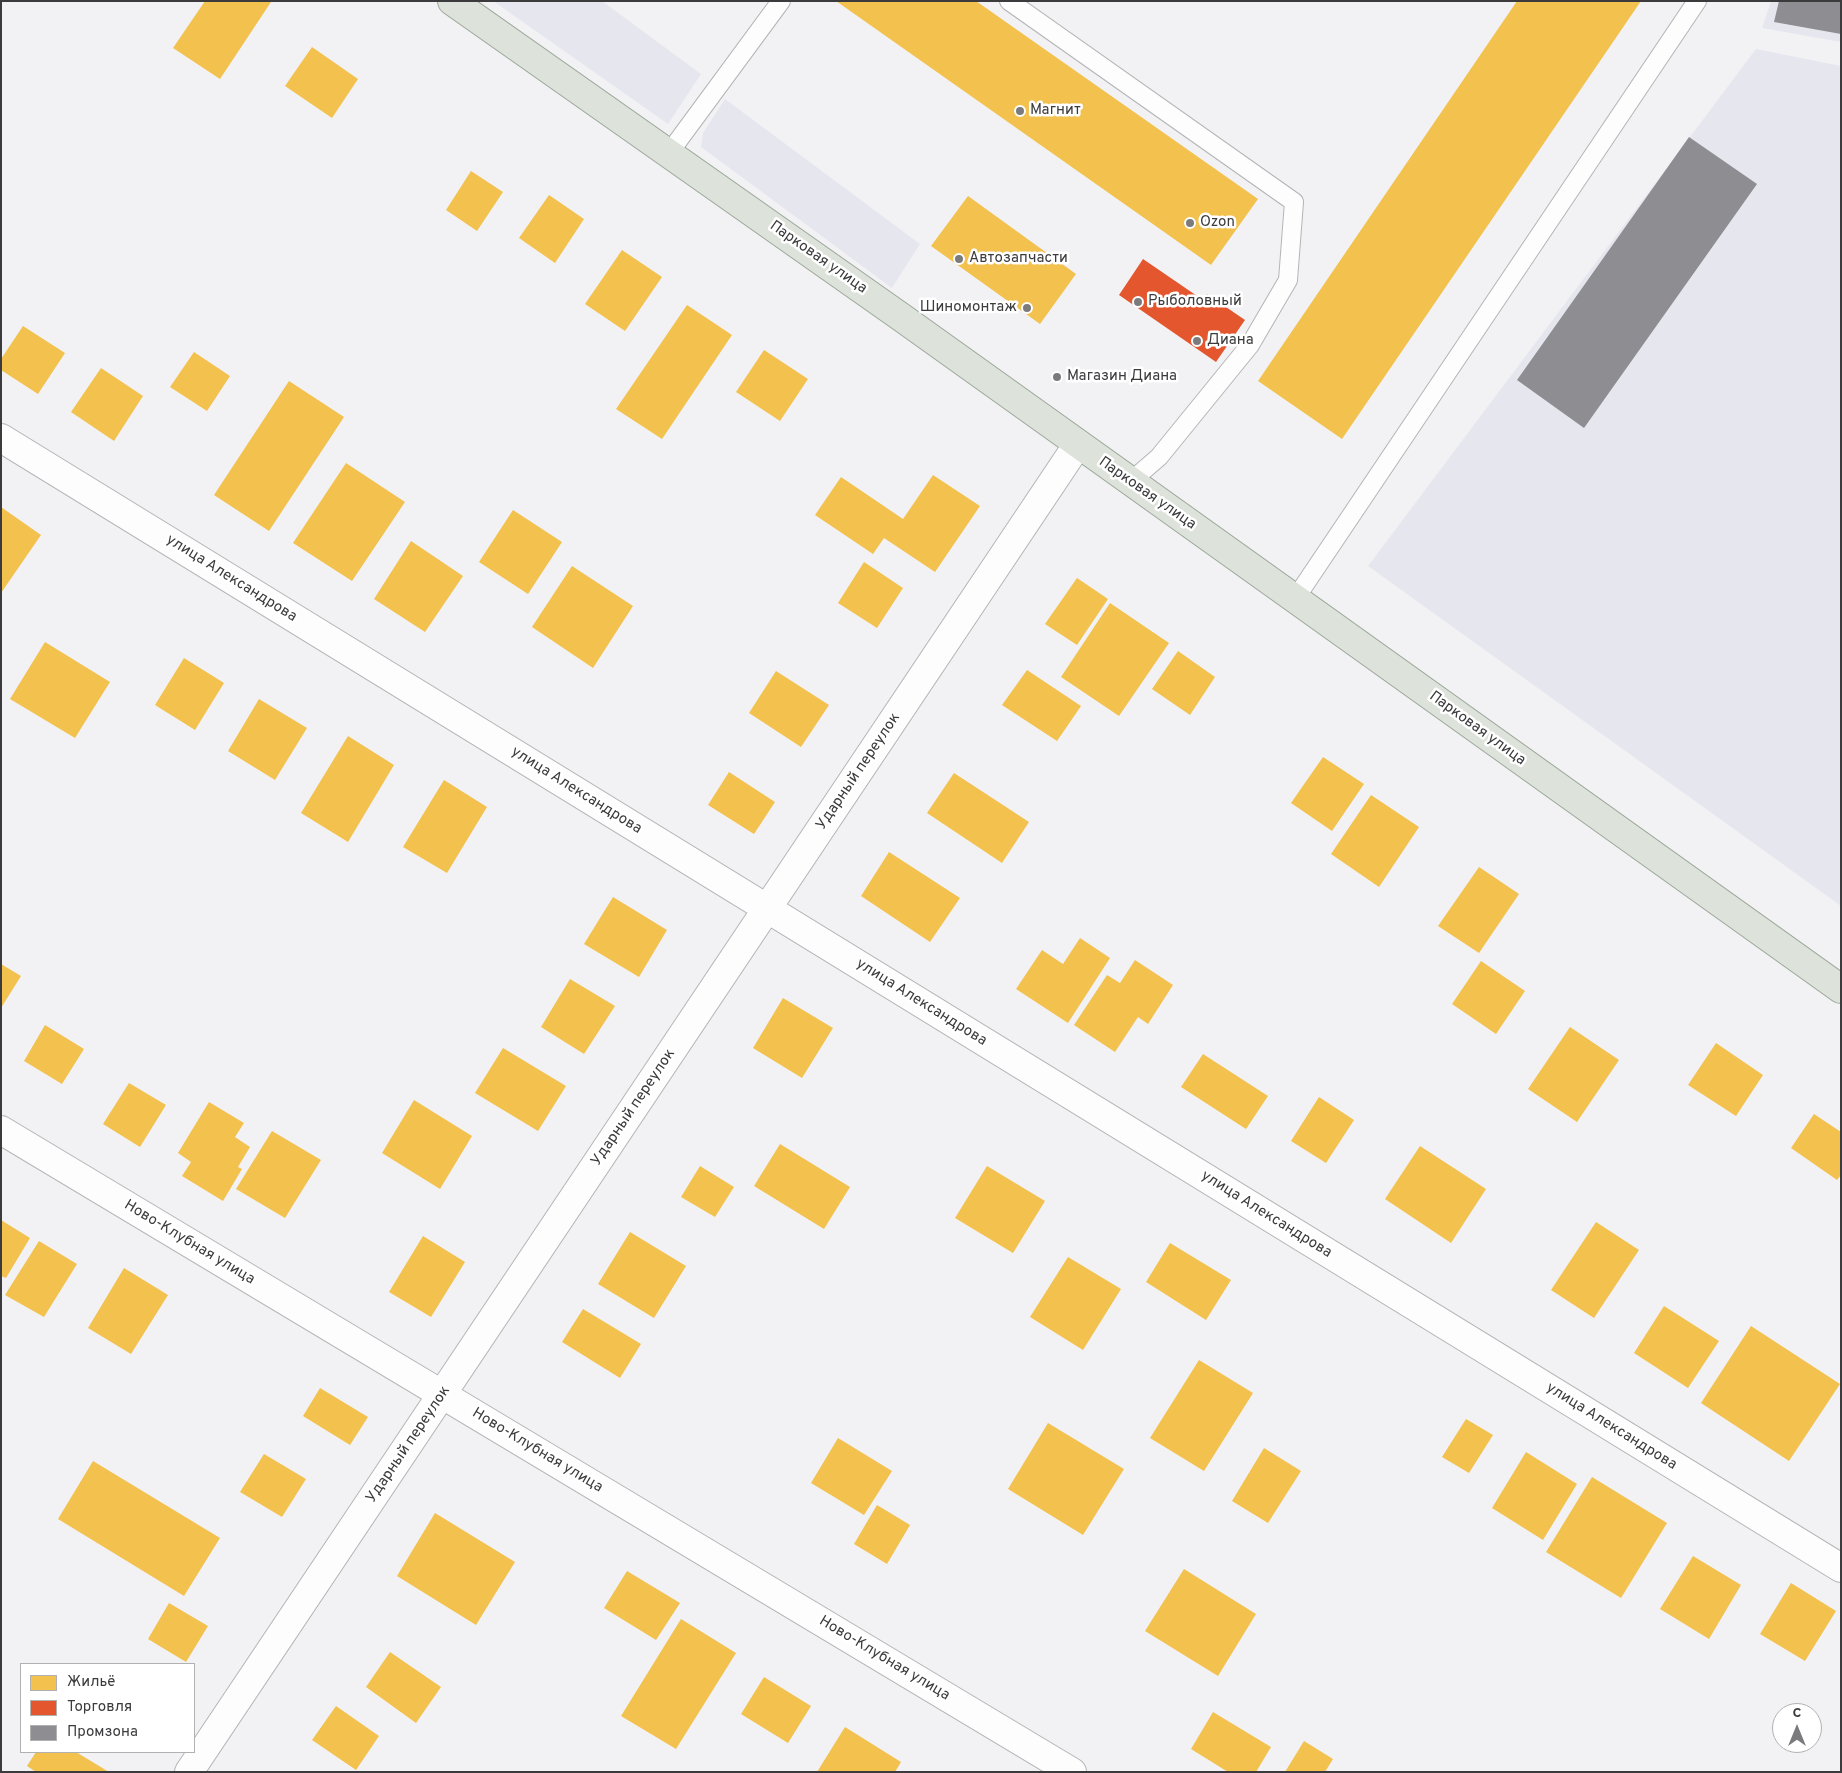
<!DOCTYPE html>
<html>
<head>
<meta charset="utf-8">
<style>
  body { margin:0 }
  #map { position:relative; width:1842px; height:1773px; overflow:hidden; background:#f2f2f5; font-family:Overpass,sans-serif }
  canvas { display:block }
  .frame { position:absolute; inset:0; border:2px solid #3b3b3d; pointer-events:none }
  .legend { position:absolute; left:20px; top:1663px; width:175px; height:90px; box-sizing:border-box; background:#fff; border:1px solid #b1b1b1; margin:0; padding:6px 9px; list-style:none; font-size:15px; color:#3b3b3d }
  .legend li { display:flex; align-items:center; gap:10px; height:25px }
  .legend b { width:25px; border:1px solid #b1b1b1 }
  .north { position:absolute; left:1772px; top:1703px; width:50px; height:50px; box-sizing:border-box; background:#fff; border:1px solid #b1b1b1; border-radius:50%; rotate:0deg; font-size:14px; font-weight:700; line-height:20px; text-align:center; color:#3b3b3d }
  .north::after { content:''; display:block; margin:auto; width:18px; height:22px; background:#7b7b7d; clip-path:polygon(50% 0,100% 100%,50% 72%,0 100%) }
</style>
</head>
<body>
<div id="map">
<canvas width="1842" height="1773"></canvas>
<div class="frame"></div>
<ul class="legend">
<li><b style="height:14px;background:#f2c14e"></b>Жильё</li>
<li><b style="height:14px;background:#e4572e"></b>Торговля</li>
<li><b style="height:14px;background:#8d8d92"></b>Промзона</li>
</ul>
<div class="north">С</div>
</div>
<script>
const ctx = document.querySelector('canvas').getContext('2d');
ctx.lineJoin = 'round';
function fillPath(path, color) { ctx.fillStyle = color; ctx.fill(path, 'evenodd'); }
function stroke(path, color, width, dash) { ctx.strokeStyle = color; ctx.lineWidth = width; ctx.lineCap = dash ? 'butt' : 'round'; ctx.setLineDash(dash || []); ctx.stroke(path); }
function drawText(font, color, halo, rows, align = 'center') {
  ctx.font = font + ' Overpass,sans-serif'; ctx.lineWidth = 5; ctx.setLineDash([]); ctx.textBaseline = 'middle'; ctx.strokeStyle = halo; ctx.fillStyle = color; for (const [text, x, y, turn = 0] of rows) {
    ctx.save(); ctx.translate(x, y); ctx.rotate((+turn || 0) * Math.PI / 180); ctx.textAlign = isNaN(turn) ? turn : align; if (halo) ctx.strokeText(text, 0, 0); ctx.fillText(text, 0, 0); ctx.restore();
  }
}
fillPath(new Path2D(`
  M493,1H602L701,74L668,124Z
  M1771,1H1841V42L1762,28Z
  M1756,49L1841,66V906L1368,566Z
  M725,99L920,244L892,288L701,147L703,133Z`), '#e6e6ef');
fillPath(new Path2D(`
  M205,1L271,2L220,79L173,48Z
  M836,1H976L1258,199L1211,265Z
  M1517,1H1641L1342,439L1258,381Z
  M312,47L358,79L332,118L285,86Z
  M471,171L503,192L477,231L446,210Z
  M549,195L584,219L555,263L519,238Z
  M968,196L1076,274L1040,324L931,246Z
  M622,250L662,277L625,331L585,304Z
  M687,305L732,335L662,439L616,409Z
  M23,326L65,353L38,394L1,370V359Z
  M764,350L808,379L780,421L736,392Z
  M194,352L230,376L207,411L170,387Z
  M101,368L143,396L114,441L71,412Z
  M289,381L344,417L269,531L214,495Z
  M346,463L405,502L352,581L293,543Z
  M933,475L980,506L935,572L884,538L873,554L815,515L841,477L903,519Z
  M1,507L41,535L1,593Z
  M513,510L562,542L528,594L479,562Z
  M411,541L463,576L425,632L374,599Z
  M864,562L903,588L877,628L838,603Z
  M572,566L633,606L593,668L532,627Z
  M1077,578L1108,599L1077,645L1045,624Z
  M1110,603L1169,643L1119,716L1061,677Z
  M45,642L110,682L75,738L10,699Z
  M1178,651L1215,677L1190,715L1152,689Z
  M184,658L224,683L195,730L155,705Z
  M1027,670L1081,706L1057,741L1002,705Z
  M776,671L829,705L801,747L749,713Z
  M259,699L307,728L275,780L228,751Z
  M348,736L394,765L348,842L301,813Z
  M1323,757L1364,784L1332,831L1291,803Z
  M729,772L775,802L754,834L708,805Z
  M954,773L1029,822L1002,863L927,813Z
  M444,780L487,807L447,873L403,847Z
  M1371,795L1419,827L1379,887L1331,854Z
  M889,852L960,898L930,942L861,896Z
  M1479,867L1519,894L1479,953L1438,926Z
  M613,897L667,930L639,977L584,944Z
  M1080,938L1110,958L1068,1023L1016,989L1042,950L1063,964Z
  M1135,960L1173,985L1148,1024L1138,1017L1115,1052L1074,1025L1107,975L1120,983Z
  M1481,961L1525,991L1496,1034L1452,1004Z
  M1,964L21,976L1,1008Z
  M570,979L615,1006L584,1054L541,1027Z
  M783,998L833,1028L802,1078L753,1048Z
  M45,1025L84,1049L62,1084L24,1061Z
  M1570,1027L1619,1060L1577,1122L1528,1089Z
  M1716,1043L1763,1075L1736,1116L1688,1085Z
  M503,1048L566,1086L538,1131L475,1093Z
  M1203,1054L1268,1096L1246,1129L1181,1087Z
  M129,1083L166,1105L140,1147L103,1124Z
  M1319,1097L1354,1120L1326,1163L1291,1141Z
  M414,1100L472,1136L440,1189L382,1153Z
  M209,1102L244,1123L235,1137L250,1147L238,1167L242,1169L223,1201L182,1176L191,1162L178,1153Z
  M1814,1114L1841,1132V1175L1837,1180L1791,1148Z
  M272,1131L321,1160L285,1218L236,1189Z
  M780,1144L850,1187L824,1229L754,1186Z
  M1420,1146L1486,1189L1451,1243L1385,1199Z
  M700,1166L734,1187L715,1217L681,1197Z
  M987,1166L1045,1201L1013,1253L955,1218Z
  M1,1220L30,1238L6,1278L1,1276Z
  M1596,1222L1639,1250L1594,1318L1551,1290Z
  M630,1232L686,1266L654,1318L598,1284Z
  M423,1236L465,1262L431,1317L389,1292Z
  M39,1241L77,1264L44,1317L5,1295Z
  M1170,1243L1231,1280L1206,1320L1146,1282Z
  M1068,1257L1121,1289L1083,1350L1030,1317Z
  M124,1268L168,1295L131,1354L88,1328Z
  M1664,1306L1719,1341L1688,1388L1634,1353Z
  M583,1309L641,1344L620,1378L562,1342Z
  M1751,1326L1840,1384L1789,1461L1701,1403Z
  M1199,1360L1253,1393L1204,1471L1150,1438Z
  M320,1388L368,1417L350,1445L303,1416Z
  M1466,1419L1493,1435L1469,1473L1442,1457Z
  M1048,1423L1124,1469L1083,1535L1008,1489Z
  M838,1438L892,1471L864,1515L811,1483Z
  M1264,1448L1301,1471L1268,1523L1232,1501Z
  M1526,1452L1577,1484L1543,1540L1492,1508Z
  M264,1454L306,1479L282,1517L240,1492Z
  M93,1461L220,1538L184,1596L58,1519Z
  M1592,1477L1667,1523L1621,1598L1546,1552Z
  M877,1505L910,1525L887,1564L854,1544Z
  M435,1513L515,1562L476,1625L397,1576Z
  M1693,1556L1741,1585L1709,1639L1660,1609Z
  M1184,1569L1256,1614L1218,1676L1145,1631Z
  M627,1571L680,1603L656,1640L604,1608Z
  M1791,1583L1836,1611L1805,1661L1760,1634Z
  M169,1603L208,1626L186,1662L148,1639Z
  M681,1619L736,1653L676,1749L621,1716Z
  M390,1652L441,1687L416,1723L366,1687Z
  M764,1677L811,1706L788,1743L741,1714Z
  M336,1706L379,1736L356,1770L312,1740Z
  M1213,1712L1271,1747L1256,1772H1228L1191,1749Z
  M845,1727L901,1762L895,1772H817Z
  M1304,1741L1333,1759L1325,1772H1285Z
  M36,1752H76L109,1772H36L27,1766Z`), '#f2c14e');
fillPath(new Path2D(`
  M1143,259L1203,300L1207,294L1245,320L1216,362L1119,295Z`), '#e4572e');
fillPath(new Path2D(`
  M1779,1H1841V34L1774,22Z
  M1689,137L1757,184L1584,428L1517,380Z`), '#8d8d92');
const lane = new Path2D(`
  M1009,1L1294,202L1288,280L1250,345L1159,457L1130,482
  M669,153L781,1
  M1295,599L1697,1`);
const street = new Path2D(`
  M1,438L1841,1568
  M1,1130L1072,1772
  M189,1772L1078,444`);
const primary = new Path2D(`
  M452,1L901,317L1841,989`);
stroke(lane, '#b4b4b6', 20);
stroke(street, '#b4b4b6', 30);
stroke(primary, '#9ba699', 30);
stroke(lane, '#fdfdfe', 18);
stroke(street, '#fdfdfe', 28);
stroke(primary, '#dde3db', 28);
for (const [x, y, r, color] of [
  [1020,111,5,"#7b7b7d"],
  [1190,223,5,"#7b7b7d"],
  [959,259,5,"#7b7b7d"],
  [1138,302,5,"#7b7b7d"],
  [1027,308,5,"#7b7b7d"],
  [1197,341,5,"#7b7b7d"],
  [1057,377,5,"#7b7b7d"]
]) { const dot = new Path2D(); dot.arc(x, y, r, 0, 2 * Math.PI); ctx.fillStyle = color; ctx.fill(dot); stroke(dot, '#fff', 2); }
drawText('15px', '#3b3b3d', '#fff', [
  ["Магнит",1030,111],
  ["Ozon",1200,223],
  ["Автозапчасти",969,259],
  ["Рыболовный",1148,302],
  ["Шиномонтаж",1017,308,"right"],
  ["Диана",1207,341],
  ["Магазин Диана",1067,377]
], 'left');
drawText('15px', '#3b3b3d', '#fff', [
  ["Парковая улица",818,258,35],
  ["Парковая улица",1147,494,35],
  ["улица Александрова",231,579,32],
  ["Парковая улица",1477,729,36],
  ["Ударный переулок",859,772,-56],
  ["улица Александрова",576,791,32],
  ["улица Александрова",921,1003,32],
  ["Ударный переулок",634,1108,-56],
  ["улица Александрова",1266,1215,32],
  ["Ново-Клубная улица",189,1243,31],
  ["улица Александрова",1611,1427,32],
  ["Ударный переулок",409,1445,-56],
  ["Ново-Клубная улица",537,1451,31],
  ["Ново-Клубная улица",884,1659,31]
]);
</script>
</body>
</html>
